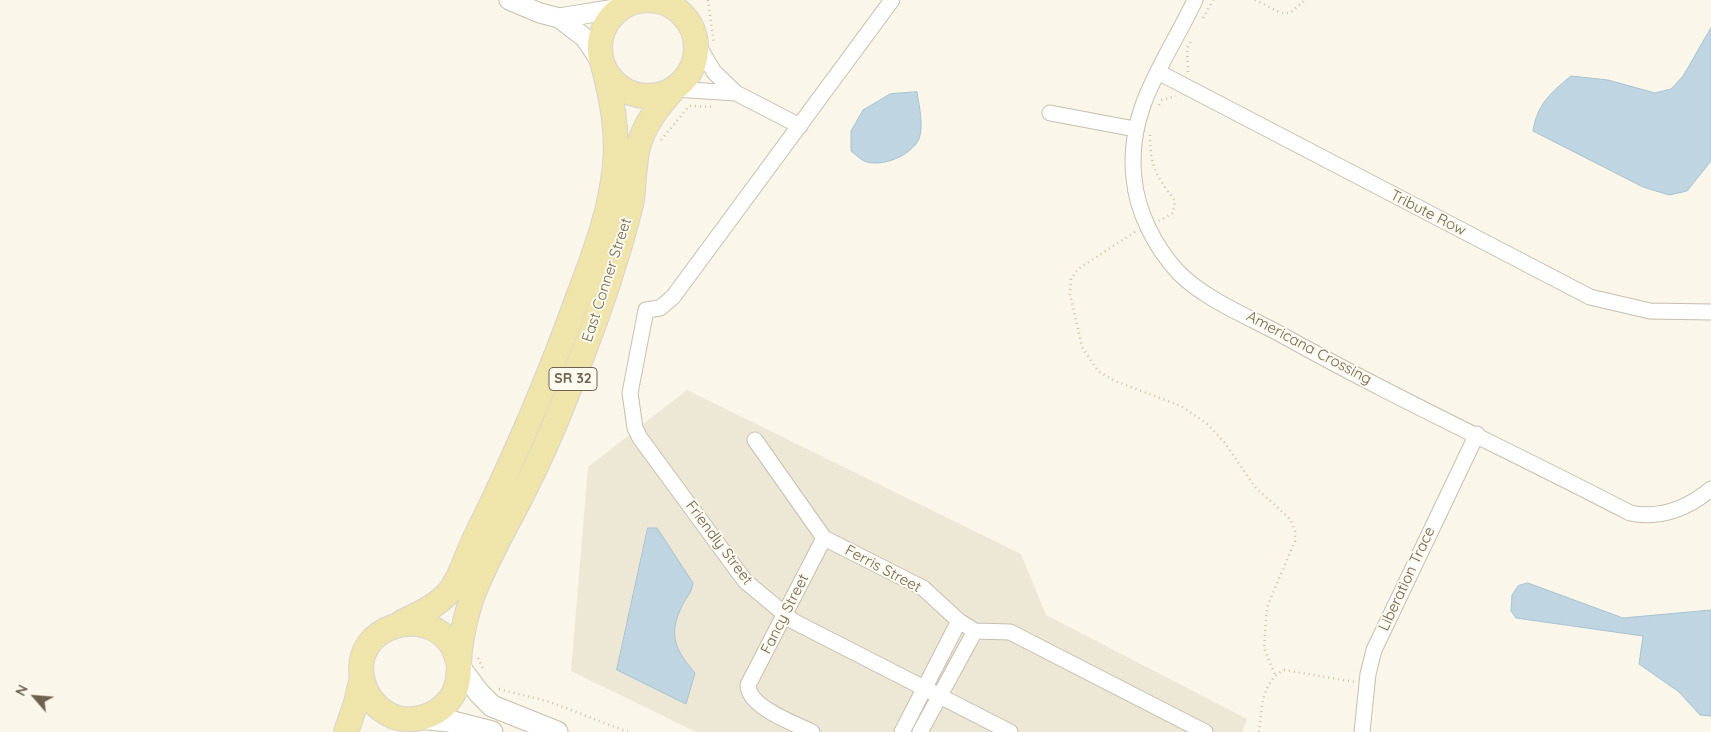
<!DOCTYPE html>
<html>
<head>
<meta charset="utf-8">
<style>
  body { margin:0 }
  #map { position:relative; width:1711px; height:732px; overflow:hidden; background:#faf6e9; font-family:Quicksand,sans-serif }
  canvas { display:block }
  .north { position:absolute; left:10px; top:672px; width:50px; height:50px; -webkit-text-stroke:4px #fdfaee; paint-order:stroke; rotate:297deg; font-size:14px; font-weight:700; line-height:20px; text-align:center; color:#706250 }
  .north::after { content:''; display:block; margin:auto; width:18px; height:22px; background:#706250; clip-path:polygon(50% 0,100% 100%,50% 72%,0 100%) }
</style>
</head>
<body>
<div id="map">
<canvas width="1711" height="732"></canvas>
<div class="north">N</div>
</div>
<script>
const ctx = document.querySelector('canvas').getContext('2d');
ctx.lineJoin = 'round';
function fillPath(path, color) { ctx.fillStyle = color; ctx.fill(path, 'evenodd'); }
function stroke(path, color, width, dash) { ctx.strokeStyle = color; ctx.lineWidth = width; ctx.lineCap = dash ? 'butt' : 'round'; ctx.setLineDash(dash || []); ctx.stroke(path); }
function drawText(font, color, halo, rows, align = 'center') {
  ctx.font = font + ' Quicksand,sans-serif'; ctx.lineWidth = 4; ctx.setLineDash([]); ctx.textBaseline = 'middle'; ctx.strokeStyle = halo; ctx.fillStyle = color; for (const [text, x, y, turn = 0] of rows) {
    ctx.save(); ctx.translate(x, y); ctx.rotate((+turn || 0) * Math.PI / 180); ctx.textAlign = isNaN(turn) ? turn : align; if (halo) ctx.strokeText(text, 0, 0); ctx.fillText(text, 0, 0); ctx.restore();
  }
}
fillPath(new Path2D(`
  M687,390L1021,554L1046,615L1247,719L1242,732H696L571,671L588,467Z`), '#ede7d5');
const water = new Path2D(`
  M1711,28V161L1687,191L1669,195L1643,187L1533,131C1537,105 1550,93 1571,76L1608,80L1655,93L1671,89L1683,76Z
  M917,92C919,105 924,126 919,139C911,156 881,168 864,161C860,159 855,154 851,151V131L863,110L890,94Z
  M648,528H657L693,583C692,593 685,598 681,608C668,636 676,651 695,673L686,704L617,670Z
  M1528,583L1623,618L1711,610V716L1700,715L1679,692L1639,664L1643,636L1516,618L1511,611L1512,595L1518,586Z`);
fillPath(water, '#bfd5e1');
stroke(water, '#a7c2d1', 1);
const minor = new Path2D(`
  M892,0L673,297L660,308L646,310L630,393L635,428L640,438L745,581L793,621L1010,732
  M1195,0C1167,60 1126,108 1134,178C1137,212 1155,247 1178,272C1204,299 1249,317 1282,335C1396,399 1515,453 1630,513C1660,519 1688,508 1711,489
  M695,40L714,72L736,93L800,126
  M1158,72L1590,297L1650,311L1711,312
  M674,89L736,93
  M1050,113L1135,129
  M755,440L824,538L923,588L959,621L975,631L1010,632L1205,732
  M812,732C794,723 748,707 748,685L824,538
  M902,732L959,621
  M920,732L975,631
  M1362,732L1368,674L1374,650L1477,434`);
const tertiary = new Path2D(`
  M509,0L540,13L559,18L621,8
  M559,18L585,38L601,62`);
const secondary = new Path2D(`
  M459,666L479,693L492,706L557,732
  M419,718L449,721L492,732`);
const primary = new Path2D(`
  M600 48a48 48 0 1 1 96 0a48 48 0 1 1-96 0Z
  M402,622C419,614 437,606 449,592C461,578 468,550 477,534C515,457 549,378 578,297C594,255 612,208 615,163C618,131 612,100 604,69
  M459,665C457,658 455,650 451,644C424,605 353,626 362,677C365,693 374,706 388,714C408,725 436,718 450,699C461,685 458,667 460,650C462,633 466,616 471,600C485,561 508,524 526,487C547,446 564,402 581,359C600,310 617,259 630,209C634,195 633,181 635,167C637,134 652,114 673,90
  M346,732L356,703L362,677`);
stroke(minor, '#c7beae', 17);
stroke(tertiary, '#c7beae', 21);
stroke(secondary, '#c7bdaa', 23);
stroke(primary, '#d7d3ce', 26);
stroke(new Path2D(`
  M708,0L714,44
  M1255,0L1281,13H1290L1305,0
  M1203,18L1213,0
  M1188,72L1187,49L1192,39
  M1159,105L1162,100L1176,96
  M1150,135C1150,167 1156,175 1175,201L1173,213L1159,221
  M661,140L689,106L715,107
  M1135,232L1078,269L1071,279L1070,294L1082,347L1098,371L1115,381L1181,406L1207,424L1225,443L1255,487L1290,519L1295,530V541L1267,607L1264,648L1275,675
  M478,658L483,669
  M499,689L550,702L628,732
  M1259,732C1262,708 1261,682 1284,670L1355,682`), '#d0c0a7', 2.5, [1, 4]);
stroke(minor, '#fff', 15);
stroke(tertiary, '#fff', 19);
stroke(secondary, '#fff', 21);
stroke(primary, '#efe4aa', 24);
for (const [x, y, w] of [
  [573,379,48]
]) { const box = new Path2D(); box.roundRect(x - w / 2, y - 11.5, w, 23, 4); ctx.fillStyle = '#fdfaee'; ctx.fill(box); stroke(box, '#706250', 1); }
drawText('bold 14px', '#706250', null, [
  ["SR 32",573,379]
]);
drawText('15px', '#706250', '#fdfaee', [
  ["Tribute Row",1428,213,27],
  ["East Conner Street",607,280,-72],
  ["Americana Crossing",1309,348,28],
  ["Friendly Street",719,543,53],
  ["Ferris Street",883,569,28],
  ["Liberation Trace",1407,579,-65],
  ["Fancy Street",785,614,-63]
]);
</script>
</body>
</html>
